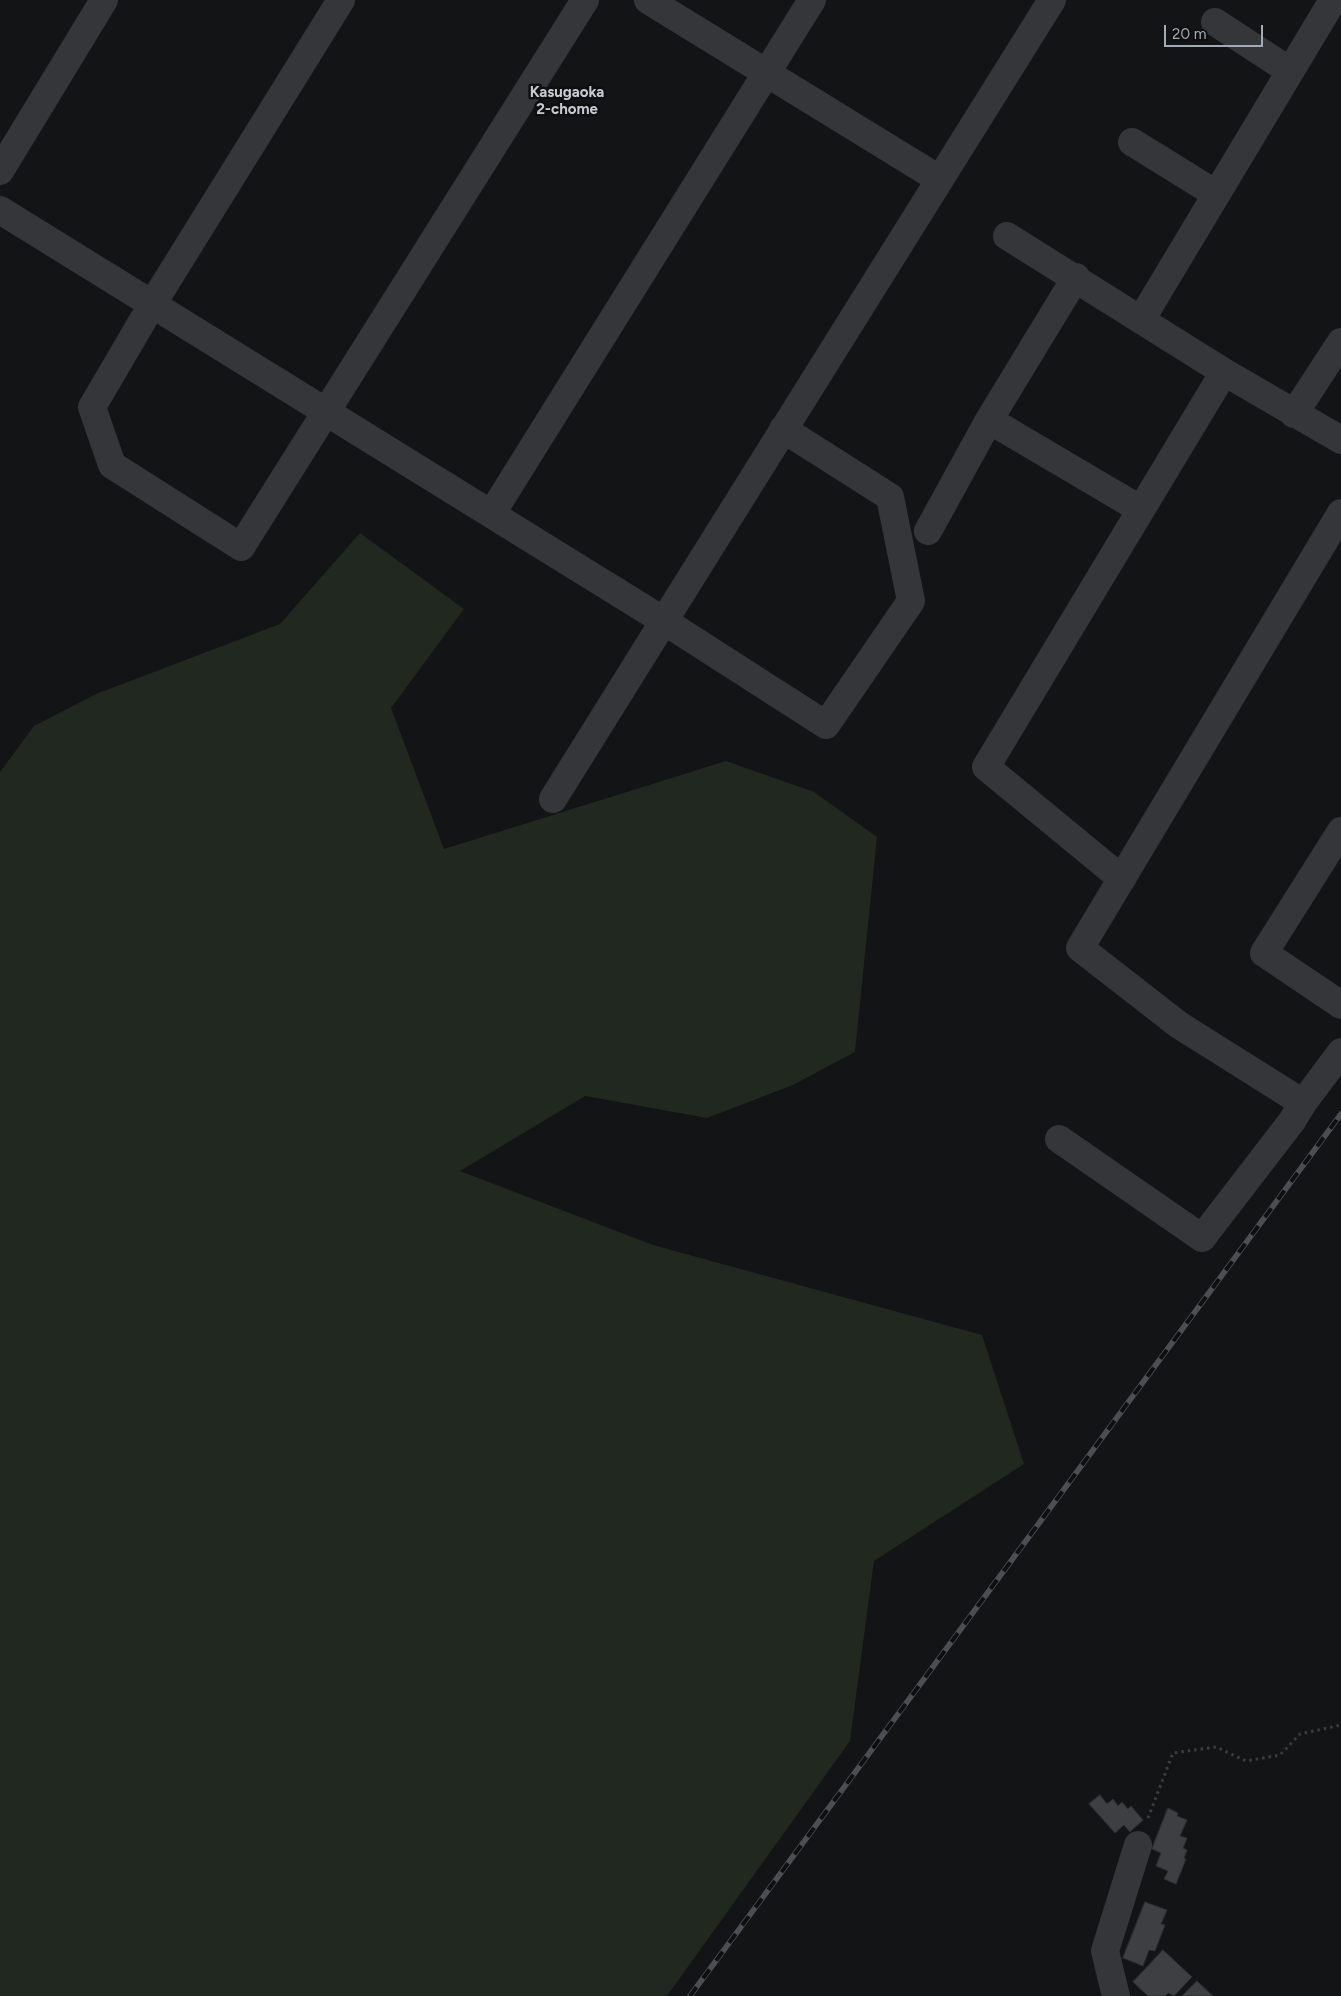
<!DOCTYPE html>
<html>
<head>
<meta charset="utf-8">
<style>
  body { margin:0 }
  #map { position:relative; width:1341px; height:1996px; overflow:hidden; background:#131415; font-family:Figtree,sans-serif }
  canvas { display:block }
  .scale { position:absolute; left:1164px; top:25px; width:99px; height:22px; box-sizing:border-box; border:2px solid #a5abb5; border-top:0; padding-left:6px; font-size:15px; line-height:18px; white-space:nowrap; color:#a5abb5; -webkit-text-stroke:4px #0f0f10; paint-order:stroke }
</style>
</head>
<body>
<div id="map">
<canvas width="1341" height="1996"></canvas>
<div class="scale">20 m</div>
</div>
<script>
const ctx = document.querySelector('canvas').getContext('2d');
ctx.lineJoin = 'round';
function fillPath(path, color) { ctx.fillStyle = color; ctx.fill(path, 'evenodd'); }
function stroke(path, color, width, dash) { ctx.strokeStyle = color; ctx.lineWidth = width; ctx.lineCap = dash ? 'butt' : 'round'; ctx.setLineDash(dash || []); ctx.stroke(path); }
function drawText(font, color, halo, rows, align = 'center') {
  ctx.font = font + ' Figtree,sans-serif'; ctx.lineWidth = 5; ctx.setLineDash([]); ctx.textBaseline = 'middle'; ctx.strokeStyle = halo; ctx.fillStyle = color; for (const [text, x, y, turn = 0] of rows) {
    ctx.save(); ctx.translate(x, y); ctx.rotate((+turn || 0) * Math.PI / 180); ctx.textAlign = isNaN(turn) ? turn : align; if (halo) ctx.strokeText(text, 0, 0); ctx.fillText(text, 0, 0); ctx.restore();
  }
}
fillPath(new Path2D(`
  M360,533L464,609L391,708L444,849L726,761L814,792L877,837L855,1052L793,1085L707,1118L585,1096L460,1171L653,1245L982,1335L1024,1464L874,1561L850,1741L667,1996H0V772L34,726L96,694L280,624Z`), '#202820');
const building = new Path2D(`
  M1100,1795L1107,1804L1113,1799L1118,1806L1122,1802L1128,1809L1131,1806L1143,1820L1130,1832L1124,1825L1115,1833L1089,1804Z
  M1168,1808L1178,1813L1177,1816L1187,1820L1180,1836L1187,1838L1183,1848L1187,1850L1184,1858L1186,1859L1176,1884L1164,1879L1168,1871L1156,1866L1161,1853L1152,1849Z
  M1145,1902L1167,1910L1161,1924L1165,1925L1155,1951L1149,1950L1143,1966L1123,1958Z
  M1163,1950L1192,1977L1174,1996L1168,1993L1165,1996H1148L1133,1982Z
  M1197,1981L1213,1996H1182Z`);
fillPath(building, '#3e3f42');
stroke(building, '#2e2e31', 1);
stroke(new Path2D(`
  M1148,1818L1173,1753L1216,1747L1246,1761L1280,1755L1300,1734L1341,1725`), '#3b3d41', 3, [2.5, 4]);
stroke(new Path2D(`
  M341,0L153,303L92,407L112,465L241,547L585,0
  M648,0L939,179
  M1215,22L1290,71
  M1132,142L1216,194
  M0,171L104,0
  M0,210L664,621L1052,0
  M1007,236L1224,372L1341,440
  M1141,320L1333,0
  M1294,414L1341,342
  M989,420L1140,509
  M492,513L812,0
  M1341,513L1080,948L1179,1025L1303,1103L1341,1052
  M928,531L989,420L1076,277
  M553,799L664,621L826,725L911,601L890,497L783,429
  M1341,831L1264,953L1341,1005
  M1122,879L986,767L1224,372
  M1059,1139L1202,1238L1292,1121L1303,1103
  M1116,1996L1105,1951L1138,1845`), '#35363a', 28);
const rail = new Path2D(`
  M690,1996L1341,1114`);
stroke(rail, '#4c4e53', 5.5);
stroke(rail, '#0f0f10', 4, [11]);
drawText('bold 15px', '#c6cad1', '#0f0f10', [
  ["Kasugaoka",567,93],
  ["2-chome",567,110]
]);
</script>
</body>
</html>
